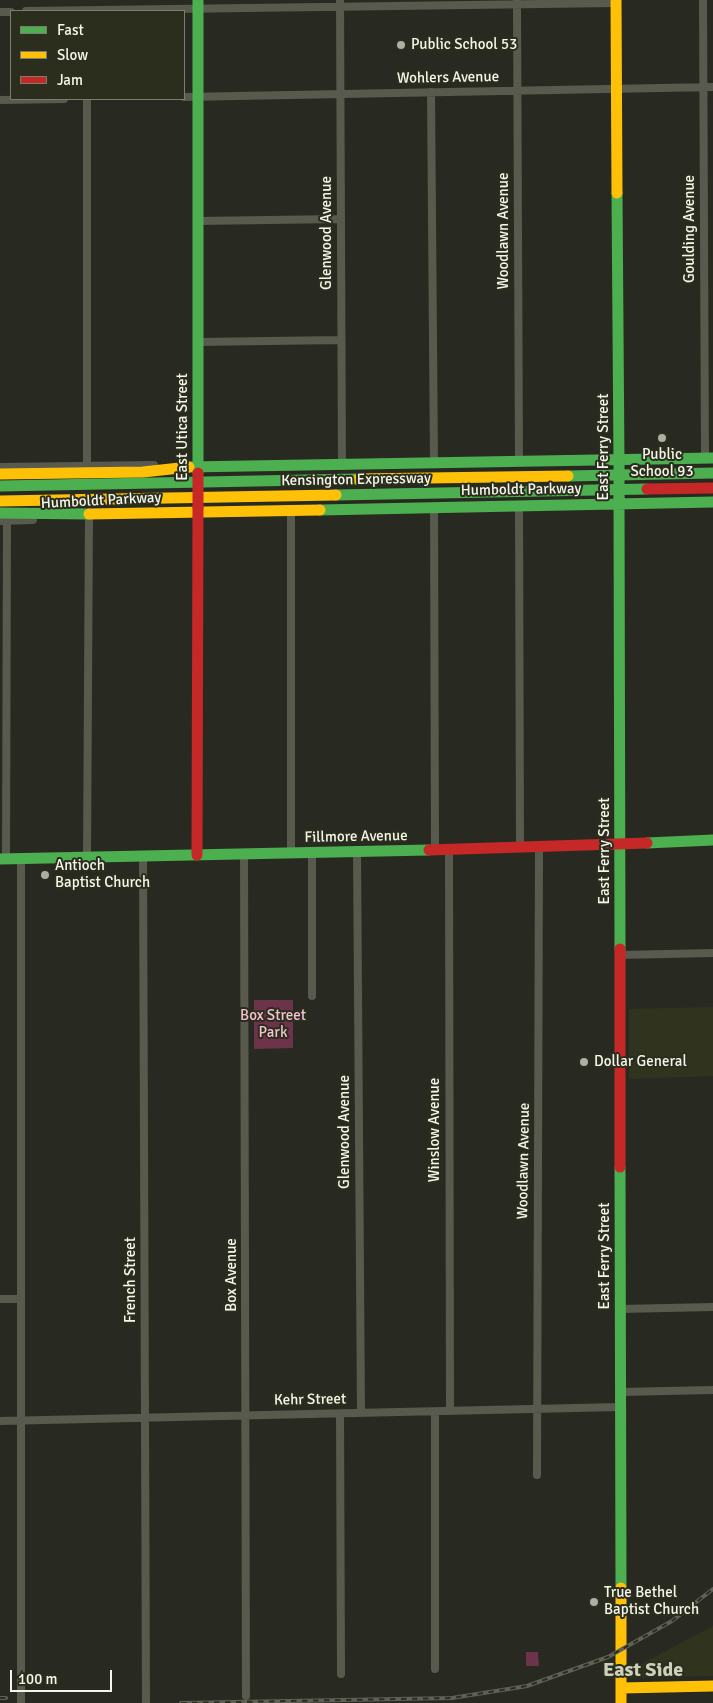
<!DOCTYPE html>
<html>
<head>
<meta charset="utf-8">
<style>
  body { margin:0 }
  #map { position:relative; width:713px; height:1703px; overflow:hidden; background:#282a21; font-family:Signika,sans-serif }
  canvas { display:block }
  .legend { position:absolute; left:10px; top:10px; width:175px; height:90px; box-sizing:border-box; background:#2b2e1d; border:1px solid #7b7e6f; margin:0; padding:6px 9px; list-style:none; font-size:15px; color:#f4f6eb }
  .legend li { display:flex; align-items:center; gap:10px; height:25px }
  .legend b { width:25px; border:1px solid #7b7e6f }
  .scale { position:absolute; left:10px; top:1670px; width:102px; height:22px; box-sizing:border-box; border:2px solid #f4f6eb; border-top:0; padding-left:6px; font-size:15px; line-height:18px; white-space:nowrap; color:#f4f6eb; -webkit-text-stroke:4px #2b2e1d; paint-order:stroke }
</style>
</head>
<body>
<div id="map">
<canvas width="713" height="1703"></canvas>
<ul class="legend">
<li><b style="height:6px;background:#4caf50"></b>Fast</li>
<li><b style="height:6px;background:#ffc107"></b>Slow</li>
<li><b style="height:6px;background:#c62828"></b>Jam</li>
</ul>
<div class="scale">100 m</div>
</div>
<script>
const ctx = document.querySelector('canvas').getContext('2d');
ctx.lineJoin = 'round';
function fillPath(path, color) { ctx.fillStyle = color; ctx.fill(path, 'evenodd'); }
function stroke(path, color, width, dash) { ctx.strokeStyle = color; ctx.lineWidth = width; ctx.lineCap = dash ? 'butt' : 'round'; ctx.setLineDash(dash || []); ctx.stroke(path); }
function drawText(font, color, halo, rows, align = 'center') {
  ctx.font = font + ' Signika,sans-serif'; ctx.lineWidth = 4; ctx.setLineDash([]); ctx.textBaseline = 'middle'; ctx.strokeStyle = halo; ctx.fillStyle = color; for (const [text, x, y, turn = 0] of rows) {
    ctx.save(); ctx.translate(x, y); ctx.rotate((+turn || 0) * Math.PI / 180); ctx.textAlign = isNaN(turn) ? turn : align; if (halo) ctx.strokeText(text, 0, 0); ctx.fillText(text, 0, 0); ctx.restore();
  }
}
fillPath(new Path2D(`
  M713,1007V1076L629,1079V1009Z
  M713,1626V1676L631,1678L632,1669Z`), '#30341e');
fillPath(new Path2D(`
  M254,1000H293V1048L254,1049Z
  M526,1652H538L539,1666H526Z`), '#6d334b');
stroke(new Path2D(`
  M340,0L342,466
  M703,0L705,458
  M517,1L519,461
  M26,11L616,3
  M0,12H11
  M431,92L434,464
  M184,97L713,87
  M0,100L64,99
  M197,221L341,219
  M197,342L341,340
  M87,464V99
  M0,467L154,465
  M519,505L520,848
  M434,507L435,850
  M87,514H89L87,857
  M0,521L33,520
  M449,850L450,1411
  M357,851L361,1413
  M312,852V996
  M291,853V509
  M244,854L246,1696
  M143,856L146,1703
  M21,858V1703
  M6,859L7,520
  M619,955L713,953
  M0,1299H21
  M620,1309L713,1307
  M620,1392L713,1390
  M435,1412V1669
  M340,1414L341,1674
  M0,1421L620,1407
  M537,1475L539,848`), '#585a4e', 8);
stroke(new Path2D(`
  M198,0V473
  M617,193L619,464
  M189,467L713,458
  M568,476L713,473
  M0,486L358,479
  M336,495L647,489
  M619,498L620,949
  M320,510L713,502
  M0,513L89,514
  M647,843L713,840
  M0,859L429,850
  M620,1167L621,1588`), '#4caf50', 11);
stroke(new Path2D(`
  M616,0L617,193
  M0,474L143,472L189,467
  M358,479L568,476
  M0,501L336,495
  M89,514L320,510
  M621,1588V1703
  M621,1688L713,1686`), '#ffc107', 11);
stroke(new Path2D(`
  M647,489L713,488
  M429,850L647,843
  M197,855L198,507
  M620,949V1167`), '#c62828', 11);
const rail = new Path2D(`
  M0,1698H6
  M181,1703L452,1698L527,1686L608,1657L672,1621L713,1589`);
stroke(rail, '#5f6157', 4);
stroke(rail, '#2b2e1d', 2, [5.5]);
stroke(new Path2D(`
  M619,464V498`), '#4caf50', 11);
stroke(new Path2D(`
  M198,473V507`), '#c62828', 11);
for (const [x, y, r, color] of [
  [401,45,5,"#adafa4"],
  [662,438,5,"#adafa4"],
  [45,875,5,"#adafa4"],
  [584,1062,5,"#adafa4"],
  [594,1602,5,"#adafa4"]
]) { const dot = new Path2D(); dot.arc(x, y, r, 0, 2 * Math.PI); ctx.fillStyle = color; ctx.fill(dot); stroke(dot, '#2b2e1d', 2); }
drawText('15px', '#f4f6eb', '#2b2e1d', [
  ["Public School 53",411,45],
  ["Public",662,455,"center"],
  ["School 93",662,472,"center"],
  ["Antioch",55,866],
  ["Baptist Church",55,883],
  ["Dollar General",594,1062],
  ["True Bethel",604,1593],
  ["Baptist Church",604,1610]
], 'left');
drawText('15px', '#f4f6eb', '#2b2e1d', [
  ["Wohlers Avenue",448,78,-1],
  ["Goulding Avenue",690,229,-90],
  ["Woodlawn Avenue",504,231,-90],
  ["Glenwood Avenue",327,233,-90],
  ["East Utica Street",183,427,-90],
  ["East Ferry Street",604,447,-90],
  ["Kensington Expressway",356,480,-1],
  ["Humboldt Parkway",521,490,-1],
  ["Humboldt Parkway",101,501,-3],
  ["Fillmore Avenue",356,837,-1],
  ["East Ferry Street",605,851,-90],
  ["Winslow Avenue",435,1130,-90],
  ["Glenwood Avenue",345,1132,-90],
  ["Woodlawn Avenue",524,1161,-89],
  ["East Ferry Street",605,1256,-90],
  ["Box Avenue",232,1275,-90],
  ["French Street",131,1280,-90],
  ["Kehr Street",310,1400,-1]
]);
drawText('15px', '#f4c1d3', '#2b2e1d', [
  ["Box Street",273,1016],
  ["Park",273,1033]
]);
drawText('bold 20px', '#ccd1bb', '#2b2e1d', [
  ["East Side",643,1671]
]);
</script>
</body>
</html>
